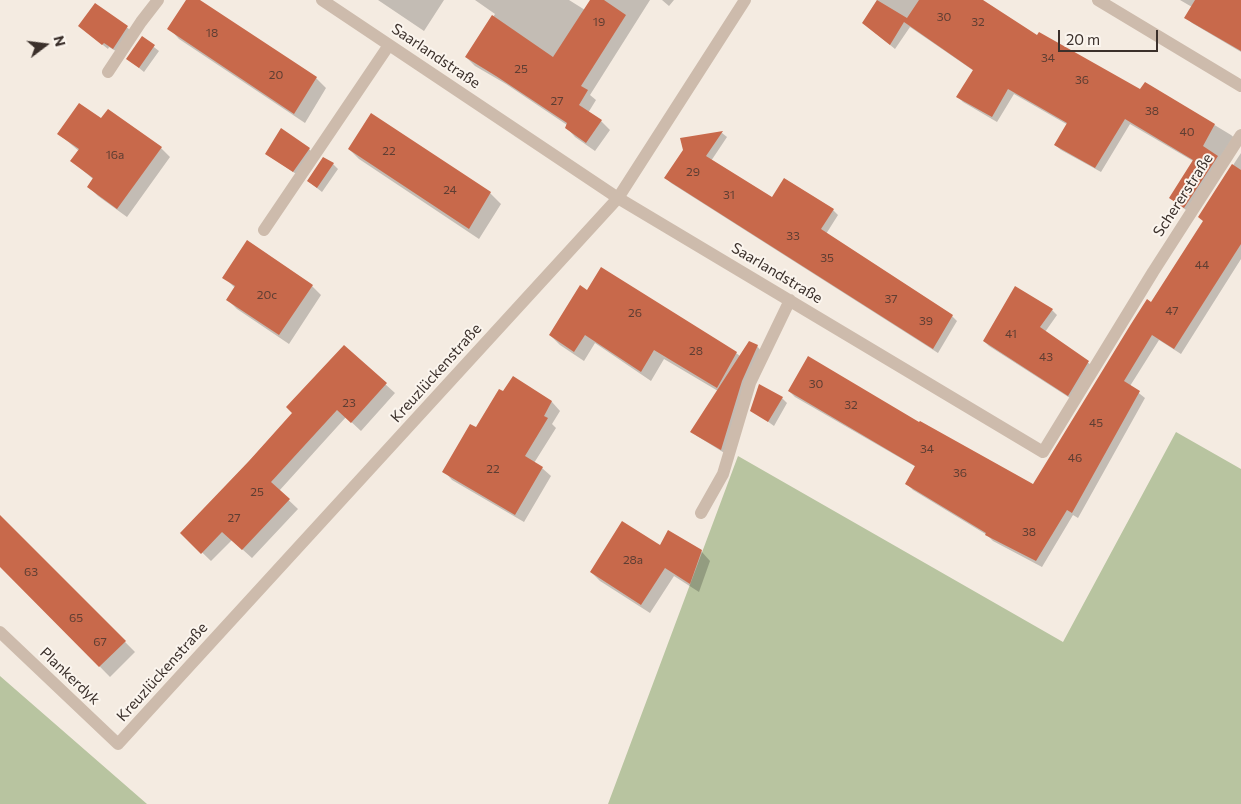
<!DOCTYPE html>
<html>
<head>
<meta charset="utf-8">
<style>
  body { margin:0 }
  #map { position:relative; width:1241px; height:804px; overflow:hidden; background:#f4ebe1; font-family:Commissioner,sans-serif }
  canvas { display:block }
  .north { position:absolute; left:20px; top:20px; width:50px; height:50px; -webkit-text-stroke:4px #fbf5ee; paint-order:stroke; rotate:75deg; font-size:14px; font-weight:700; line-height:20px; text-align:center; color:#3b302b }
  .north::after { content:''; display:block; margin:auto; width:18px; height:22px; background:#3b302b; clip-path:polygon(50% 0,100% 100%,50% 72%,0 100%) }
  .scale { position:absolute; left:1058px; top:30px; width:100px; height:22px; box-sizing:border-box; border:2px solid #3b302b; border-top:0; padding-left:6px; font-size:15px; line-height:18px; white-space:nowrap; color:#3b302b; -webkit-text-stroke:4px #fbf5ee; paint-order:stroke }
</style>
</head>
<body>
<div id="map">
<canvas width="1241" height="804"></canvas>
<div class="north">N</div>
<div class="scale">20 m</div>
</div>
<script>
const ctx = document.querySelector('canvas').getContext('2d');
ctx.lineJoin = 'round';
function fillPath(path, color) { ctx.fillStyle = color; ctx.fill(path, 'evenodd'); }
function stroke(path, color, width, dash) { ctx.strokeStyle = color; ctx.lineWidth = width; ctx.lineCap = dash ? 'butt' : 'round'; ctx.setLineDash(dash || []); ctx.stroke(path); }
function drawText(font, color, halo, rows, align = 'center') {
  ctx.font = font + ' Commissioner,sans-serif'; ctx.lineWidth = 4; ctx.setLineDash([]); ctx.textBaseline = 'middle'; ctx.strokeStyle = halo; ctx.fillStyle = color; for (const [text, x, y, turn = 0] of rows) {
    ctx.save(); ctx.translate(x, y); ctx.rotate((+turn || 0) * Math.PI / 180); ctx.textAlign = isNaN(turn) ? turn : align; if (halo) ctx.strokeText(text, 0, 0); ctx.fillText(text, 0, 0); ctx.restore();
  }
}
fillPath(new Path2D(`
  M1176,432L1241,469V804H608L738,456L1063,642Z
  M0,676L147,804H0Z`), '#b8c4a0');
fillPath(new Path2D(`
  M188,0H197L316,78L326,88L305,123L179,39L169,28Z
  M378,0H444L424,31Z
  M475,0H569L585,10L592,0H650L590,95L596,100L588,113L601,121L610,130L595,151L575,137L567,128V125L506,84L475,66L466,57L495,14Z
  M662,0H674L669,6Z
  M877,0H980L1038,37L1140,91L1145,83L1231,135L1237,140L1190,213L1170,198L1193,161L1130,124L1101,172L1061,150L1055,145L1068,125L1014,94L997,122L963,102L958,97L974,71L910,27L895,49L863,23Z
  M1180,0H1241V52L1192,23L1186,17L1192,7Z
  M95,4L133,32L119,53L109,47L108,49L79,26Z
  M142,38L159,51L144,72L128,59Z
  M371,114L490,193L501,204L479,239L359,159L349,149Z
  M101,120L161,148L170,157L127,217L98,196L88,186L93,179L72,161L79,151L59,134Z
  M722,133L727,137L711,161L772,199L833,210L838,215L826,234L952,316L957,321L938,353L671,183L666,178L684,150L682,139Z
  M309,149L314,154L299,176L267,154Z
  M1241,153V259L1181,354L1159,340L1130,386L1145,398L1078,518L1073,515L1042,567L993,541L987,535L913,490L907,484L916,467L795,397L789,391L920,424L1033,486L1204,221L1199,217Z
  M333,164L338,169L322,192L308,181Z
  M224,277L312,286L321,295L289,344L237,309L228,300L235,288Z
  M587,291L736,353L740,356L749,342L757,346L762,352L726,454L697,436L692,431L718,391L664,359L651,381L595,343L584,361L560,345L550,335Z
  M1052,310L1057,315L1045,332L1094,367L1073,400L989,346L984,341Z
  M344,347L395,393L361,431L346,417L279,491L298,509L252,558L232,540L211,561L182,533L294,413Z
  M513,378L552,402L560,411L552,424L556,428L534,463L542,468L551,476L524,522L452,480L444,471L504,393Z
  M782,398L787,403L774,426L752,410Z
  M0,516L135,652L110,677L0,565Z
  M661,546L701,551L710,561L699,592L674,576L650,613L600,581L591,572Z`), '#0003');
fillPath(new Path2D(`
  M186,0H200L317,77L294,114L167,29Z
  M590,0H604L626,15L581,86L588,90L579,105L602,120L586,143L565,128L567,123L496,76L465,57L492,15L553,57Z
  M877,0L907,18L919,0H983L1037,35L1039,32L1140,89L1145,82L1215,124L1203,146L1218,156L1184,208L1169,198L1193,160L1125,119L1095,168L1054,145L1067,123L1008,89L992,117L956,97L973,70L904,22L890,45L862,23Z
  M1195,0H1241V51L1184,18Z
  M95,3L128,26L113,49L104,43L102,45L78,26Z
  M142,36L155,45L139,68L126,59Z
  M79,103L101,118L108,109L162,147L117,209L87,187L93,178L70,161L79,149L57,134Z
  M371,113L491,192L469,229L348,149Z
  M281,128L310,148L293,172L265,154Z
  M723,131L706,156L772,197L784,178L834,209L821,229L953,315L933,349L664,178L683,150L680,138Z
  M323,157L334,163L317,188L307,181Z
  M1232,164L1241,170V244L1174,349L1152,335L1124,381L1140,391L1072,513L1067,510L1036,561L985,535L986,533L905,484L915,466L788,391L808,356L919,422L920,421L1033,484L1131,324L1147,299L1151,302L1203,221L1198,217Z
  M247,240L313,285L279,335L226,300L235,286L222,278Z
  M601,267L737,352L717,388L654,350L641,372L585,335L574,352L549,335L580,285L587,290Z
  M1015,286L1053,309L1040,327L1089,361L1068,396L983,341Z
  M749,341L758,345L742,381L721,450L690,432Z
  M344,345L387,383L351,423L337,410L271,482L290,499L242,550L222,532L201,554L180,533L249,461L292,413L286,407Z
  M513,376L552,401L544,416L548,418L525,456L543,467L515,515L442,472L470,424L476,427L499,389L503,391Z
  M759,384L783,397L768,422L750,411Z
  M0,515L126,641L99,667L0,567Z
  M622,521L660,545L668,530L702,550L690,584L665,568L641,605L590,572Z`), '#c8694b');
stroke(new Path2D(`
  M322,0L618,198L1043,452L1153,272L1241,135
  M1098,0L1241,86
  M108,72L141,22L158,0
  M264,230L389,45
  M701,513L723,474L750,383L790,300
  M0,632L118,744L618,198L745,0`), '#cdbbac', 12);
drawText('12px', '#5e3e33', null, [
  ["30",944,17],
  ["19",599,22],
  ["32",978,22],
  ["18",212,33],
  ["34",1048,58],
  ["25",521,69],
  ["20",276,75],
  ["36",1082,80],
  ["27",557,101],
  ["38",1152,111],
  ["40",1187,132],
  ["22",389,151],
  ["16a",115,155],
  ["29",693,172],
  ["24",450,190],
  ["31",729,195],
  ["33",793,236],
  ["35",827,258],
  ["44",1202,265],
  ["20c",267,295],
  ["37",891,299],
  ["47",1172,311],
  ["26",635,313],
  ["39",926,321],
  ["41",1011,334],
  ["28",696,351],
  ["43",1046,357],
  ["30",816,384],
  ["23",349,403],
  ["32",851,405],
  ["45",1096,423],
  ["34",927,449],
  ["46",1075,458],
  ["22",493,469],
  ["36",960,473],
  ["25",257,492],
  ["27",234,518],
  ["38",1029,532],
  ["28a",633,560],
  ["63",31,572],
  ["65",76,618],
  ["67",100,642]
]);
drawText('15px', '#3b302b', '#fbf5ee', [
  ["Saarlandstraße",436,56,34],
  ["Schererstraße",1183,195,-57],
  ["Saarlandstraße",777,273,31],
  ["Kreuzlückenstraße",436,373,-48],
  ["Kreuzlückenstraße",162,672,-48],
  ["Plankerdyk",70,676,43]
]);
</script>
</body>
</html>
